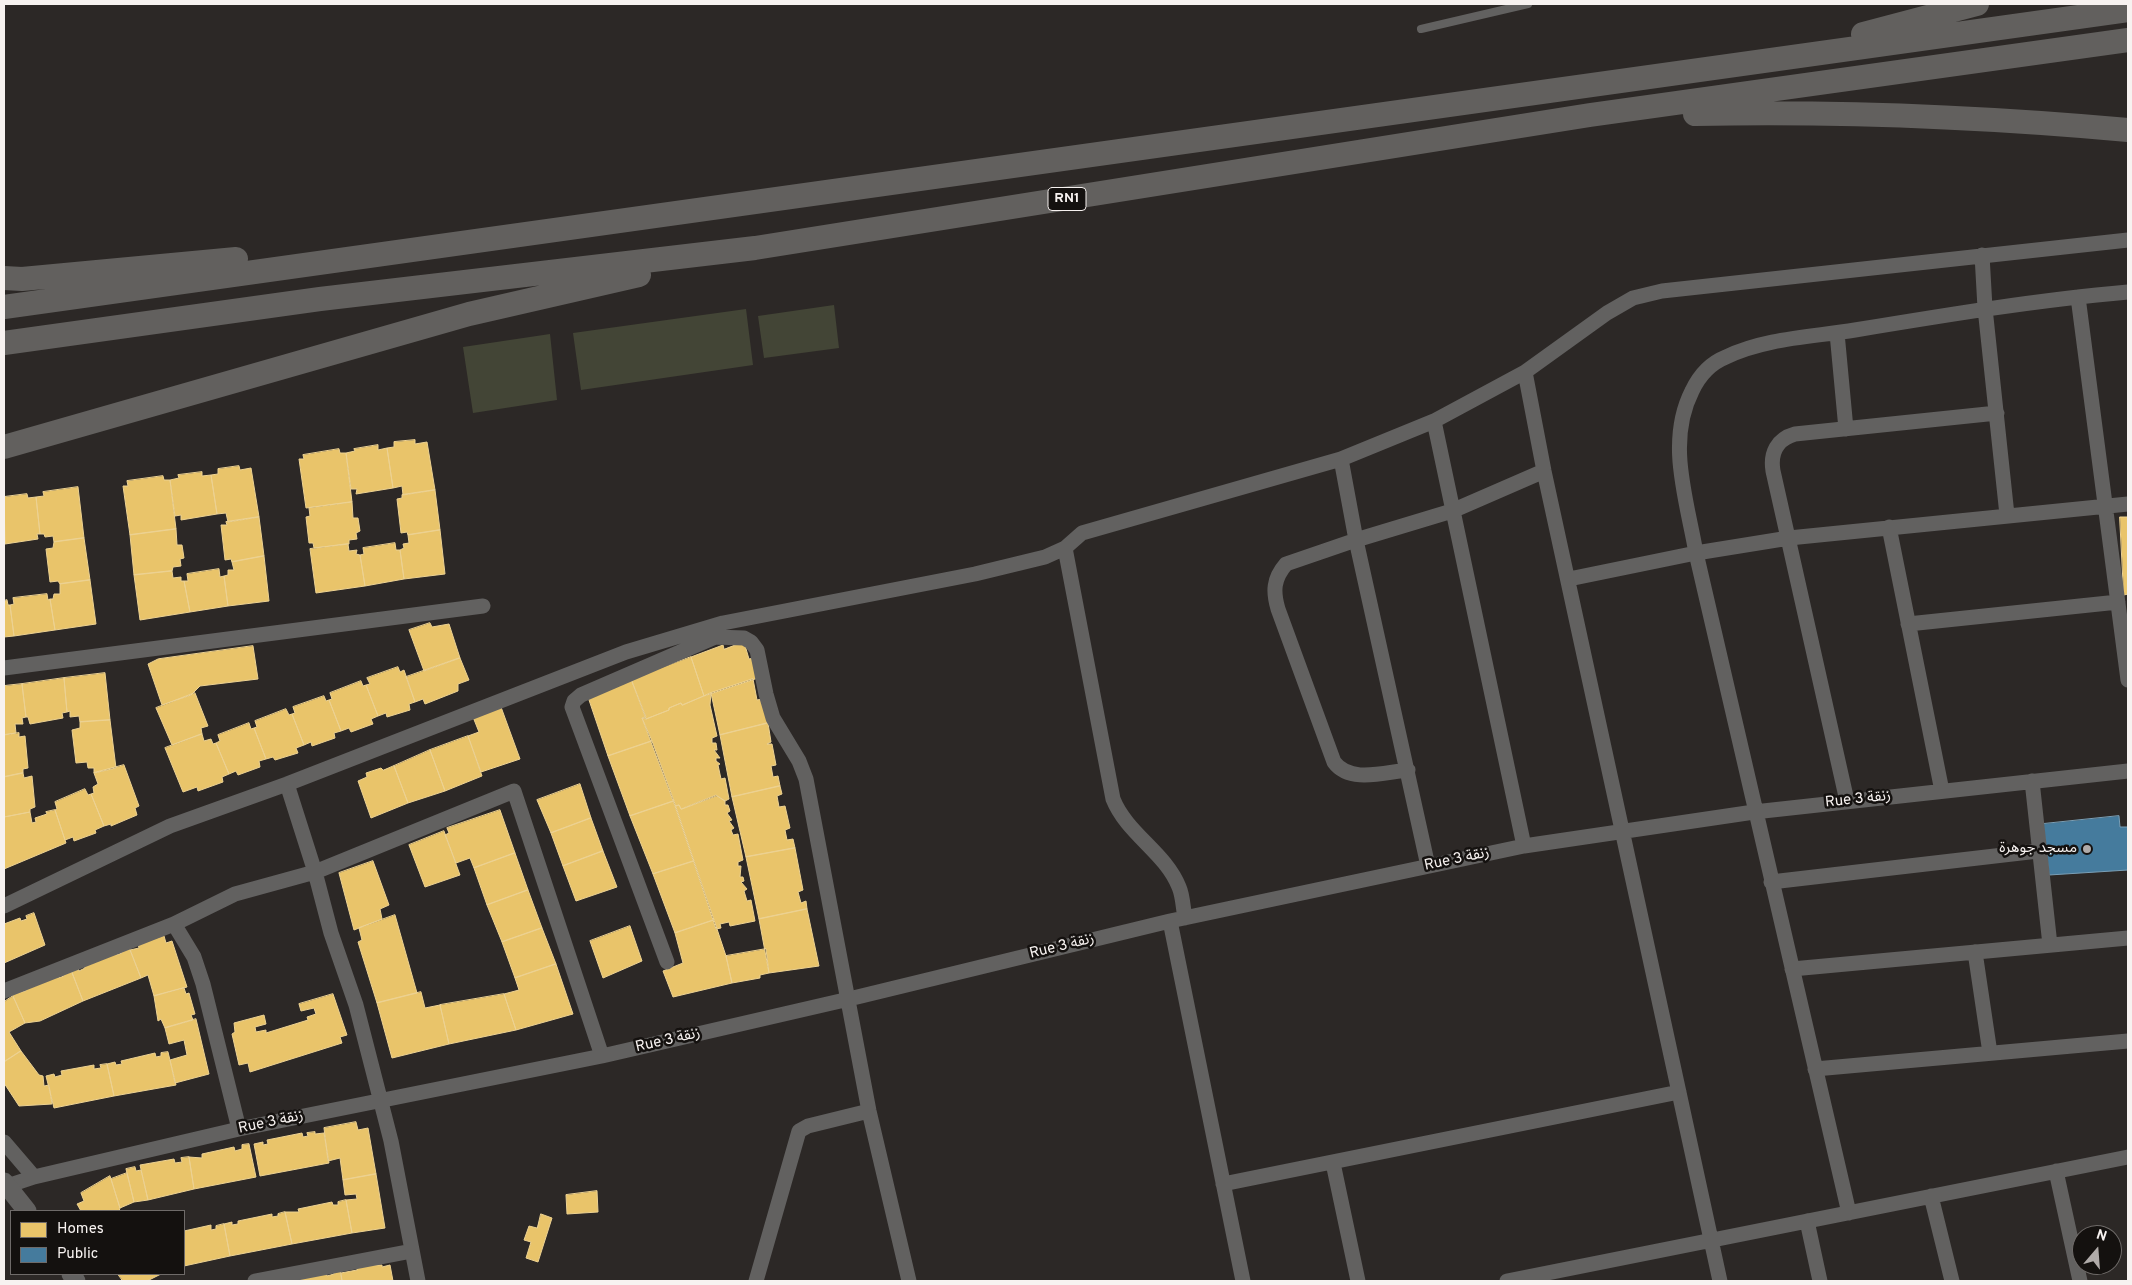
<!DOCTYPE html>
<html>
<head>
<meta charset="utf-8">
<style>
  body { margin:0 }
  #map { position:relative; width:2132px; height:1285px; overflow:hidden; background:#2c2826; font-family:Overpass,sans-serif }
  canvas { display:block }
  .frame { position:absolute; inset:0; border:5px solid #f7f2f0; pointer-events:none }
  .legend { position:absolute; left:10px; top:1210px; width:175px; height:65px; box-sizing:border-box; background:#14110f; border:1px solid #6f6b69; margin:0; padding:6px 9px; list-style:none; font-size:15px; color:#f7f2f0 }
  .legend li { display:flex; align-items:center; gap:10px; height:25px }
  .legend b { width:25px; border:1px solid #6f6b69 }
  .north { position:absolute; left:2072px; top:1225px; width:50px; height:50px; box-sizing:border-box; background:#14110f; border:1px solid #6f6b69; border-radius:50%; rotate:18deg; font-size:14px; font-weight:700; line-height:20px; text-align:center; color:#f7f2f0 }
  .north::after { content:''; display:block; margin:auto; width:18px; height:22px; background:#b0aba9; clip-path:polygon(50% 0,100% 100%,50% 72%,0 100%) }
</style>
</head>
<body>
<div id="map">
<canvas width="2132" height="1285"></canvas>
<div class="frame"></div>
<ul class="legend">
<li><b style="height:14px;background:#e9c46a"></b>Homes</li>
<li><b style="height:14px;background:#457b9d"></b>Public</li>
</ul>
<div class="north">N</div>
</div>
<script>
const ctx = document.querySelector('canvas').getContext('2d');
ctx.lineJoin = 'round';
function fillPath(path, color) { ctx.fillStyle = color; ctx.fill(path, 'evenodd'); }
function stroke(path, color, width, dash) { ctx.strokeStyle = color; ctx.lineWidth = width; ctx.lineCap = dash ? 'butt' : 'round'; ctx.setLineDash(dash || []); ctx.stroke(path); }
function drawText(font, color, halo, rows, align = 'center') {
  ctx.font = font + ' Overpass,"Noto Sans Arabic",sans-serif'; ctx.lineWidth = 5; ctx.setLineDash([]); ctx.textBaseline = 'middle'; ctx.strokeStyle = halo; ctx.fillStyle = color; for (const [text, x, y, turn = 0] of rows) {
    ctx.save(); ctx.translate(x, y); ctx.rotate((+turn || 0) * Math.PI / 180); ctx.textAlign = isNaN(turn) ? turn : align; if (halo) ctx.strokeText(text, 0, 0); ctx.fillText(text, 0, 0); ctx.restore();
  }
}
fillPath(new Path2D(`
  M834,305L839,348L764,358L758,316Z
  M746,309L753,365L581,390L573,333Z
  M550,334L557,400L473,413L463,347Z`), '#434536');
const homes = new Path2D(`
  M415,440V444L427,442L435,490L403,495L402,486L393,488L387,448L394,447V442Z
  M378,445V450L387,448L393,488L356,494L357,489H351L346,453L355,451L354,449Z
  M339,449L340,453H346L352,502L306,508L299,459H304L303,455Z
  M239,466L240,470L251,468L259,517L228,522L226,513L217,514L211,475L218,474V469Z
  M202,472V476L211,475L217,514L181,520V515L175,516L170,480L179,478L178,475Z
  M163,476L164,480H170L176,529L130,535L123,486H128L127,481Z
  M78,487L84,538L54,542L53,536L45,537L44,534H40L36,497L44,496L43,492Z
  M435,490L440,530L408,535L407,532L401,533L397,499L402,498V495Z
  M27,494L28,498L36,497L40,534H37L38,539L5,544L4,497Z
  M352,502L353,518H358L360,531L356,533L357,539L349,540V544L314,548L313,543H309L306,517L310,516L309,508Z
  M259,517L264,556L232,562L231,559L225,560L221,525H227L226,522Z
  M2120,517H2128V594L2124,595Z
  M176,529L177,545H182L184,558L180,559L181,566L173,567L172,571L134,575L130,535Z
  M440,530L445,574L404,579L400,550L404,548L403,544L409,543L408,535Z
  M84,538L90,580L60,584L58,581L50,582L46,549L53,548L54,542Z
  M395,543L396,550H400L404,579L365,586L360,555L364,554L363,548Z
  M348,544L349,551L357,550L356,554L360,555L365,586L316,593L310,549Z
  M264,556L269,601L228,606L224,576L228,575V570H234L232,562Z
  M219,569L220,577L224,576L228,606L190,612L184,581H188L187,574Z
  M172,571L173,578L181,577V581H184L190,612L140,620L134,575Z
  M90,580L96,624L55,630L50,599H53L54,594H60V584Z
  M47,594L48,600L50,599L55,630L14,636L10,605L14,604L13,598Z
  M7,600L8,605H10L14,636L4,637V601Z
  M430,623L432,627L449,624L460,658L424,671L409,630Z
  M744,642L749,659L754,658L758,678L704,696L691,657L723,645L724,649Z
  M253,646L258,679L200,686L191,695L162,705L148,664L158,659Z
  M691,657L704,696L682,705L681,703L669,708V710L646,719L631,679Z
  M460,658L469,680L458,684V691L425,704L423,699L415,702L406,677Z
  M398,667L400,672L404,670L415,702L409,704L410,710L387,717L386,713L378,716L366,685L370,684L367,678Z
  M105,673L110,720L80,722L79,716L70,717V711L67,712L64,678Z
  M64,678L67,712L62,713L63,718L30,724L28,717H26L22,684Z
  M631,679L646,717L642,718L652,741L608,756L588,697Z
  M753,679L757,700L762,699L768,723L720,735L711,693Z
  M361,681L363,686L366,685L378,716L371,719L373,724L351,732L349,728L341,731L329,700L332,699L330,693Z
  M22,684L26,717L22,718L23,724H15L16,733L4,735V686Z
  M195,693L208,726L201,728L202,734L172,745L156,708Z
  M711,693L710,705L717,736L712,738V743H716L717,750H714L720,758H716V761L720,764L718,765L721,779L725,778L729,799L725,801L716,795L681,809L679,805L675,806L642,718L646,719L669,710V708L681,703L682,705Z
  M324,696L326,701L329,700L341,731L334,733L335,738L312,746L311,742L304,745L292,714L295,713L293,707Z
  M501,707L520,759L481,772L468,736L479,732L473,717Z
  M286,709L289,715L292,714L304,745L296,748L298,753L275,760L273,757L266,759L254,728L257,727L255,721Z
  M110,720L116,768L94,773V768H88L87,762L76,763L72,730L80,728V722Z
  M249,723L251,729L254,728L266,759L259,761L260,767L238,775L236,771L229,774L216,743L220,741L218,735Z
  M768,723L771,742L767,744H772L776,765L771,766L773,777L778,776L780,786L732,797L720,735Z
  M19,733V737L25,736L28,768L23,769V773L4,777V735Z
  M202,734L204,741L211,739L213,744L216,743L229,774L222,777L223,782L198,791L197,787L183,792L165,748Z
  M468,736L482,776L445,791L430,750Z
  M652,741L674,801L630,816L608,756Z
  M430,750L445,791L408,803L394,766Z
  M124,765L139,806L135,808L137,815L111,826V824L104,826L91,794L94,793L93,787L98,784L94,773Z
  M394,766L408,803L371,818L358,781L367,777L366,773L381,768L383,770Z
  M23,773L24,778L32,776L35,807L30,809V812L4,817V777Z
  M580,784L591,818L551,833L537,800Z
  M780,786L782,794L777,796L779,807L785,806L790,828L785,830L787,840L793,839L795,848L746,857L732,797Z
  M85,789L88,795L91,794L104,826L95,830L96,833L74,841L73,837L65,840L55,810L57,809L55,802Z
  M717,796L725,801V805H728L730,811L727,813L732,820L729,821L734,828L731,830L733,835L738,834L743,860L738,862V866H741L740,877H743L744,881L741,882L747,889L744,891L747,901L751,900L755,921L730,926L729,922L720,924L721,928L716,929L675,806L679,805L681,809Z
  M674,801L694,861L653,874L630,816Z
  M55,810L66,843L4,869V817L30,812L32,823L36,822L35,818L47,814L46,812Z
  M500,810L515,853L474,868L470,858L456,863L445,835L449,833L447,828Z
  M591,818L603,851L563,866L551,833Z
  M444,831L460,875L425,887L409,845Z
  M795,848L803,890L798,892L801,903L806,901L807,909L759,919L746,857Z
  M603,851L617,887L576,901L563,866Z
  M515,853L528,890L487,905L474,868Z
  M373,861L389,905L380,909L382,919L354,930L339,873Z
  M694,861L714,920L675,933L653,874Z
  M528,890L542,928L502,942L487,905Z
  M807,909L819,966L769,973L759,919Z
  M34,913L45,945L4,963V924L20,918L21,921L27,919L26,916Z
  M395,915L417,993L377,1003L358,942L362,940L359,928Z
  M714,920L726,956L732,983L673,997L663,971L683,963L675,933Z
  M630,926L642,961L603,978L590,941Z
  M542,928L556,964L515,978L502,942Z
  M164,936L166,943L172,941L187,987L154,996L148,975L141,978L130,950L139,948L138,944Z
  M129,947L141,978L83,1001L71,970L78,968L79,971L85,968L83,964L115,951L116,955L122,953L121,951Z
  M766,949L769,973L760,975V978L732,983L726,956Z
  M556,964L573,1014L516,1030L504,994L519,990L515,978Z
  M71,970L83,1001L40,1021L25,1023L12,994L26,991L25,988L57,975L58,978L64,976L63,973Z
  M184,988L186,994L189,993L195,1014L191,1015L193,1020L165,1028L161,1019L158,1021L154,996Z
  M421,992L425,1008L440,1005L449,1044L392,1058L377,1003Z
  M333,994L347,1035L340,1037L342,1043L250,1072L248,1063L239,1065L232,1034L235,1032L234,1023L264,1015L266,1024L255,1027L256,1032L266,1030V1033L308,1020L307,1017L316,1014L314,1008L301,1011L299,1004Z
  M504,994L516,1030L449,1044L440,1005Z
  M13,996L25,1023L9,1032L21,1051L4,1062V1002Z
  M196,1019L209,1074L175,1083L170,1060L187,1055L184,1040L169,1044L165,1028Z
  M21,1051L39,1075L43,1076L44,1086L49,1085L52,1104L19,1106L4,1083V1062Z
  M168,1052L176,1085L114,1096L107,1064L115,1062L116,1065L122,1064L121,1061L155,1053L156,1057L161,1056V1053Z
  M107,1064L114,1096L54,1108L46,1076L54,1074L55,1077L62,1075L61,1071L94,1065V1069L101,1068L100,1065Z
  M356,1122L358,1130L368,1128L376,1174L343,1180L340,1158L328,1161L324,1128Z
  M315,1132V1134L324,1133L329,1163L260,1176L254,1144L263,1142V1145L268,1144L267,1140L302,1133L303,1137L308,1136L307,1133Z
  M249,1144L256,1177L194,1189L189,1157L202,1158V1154L234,1147L235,1151L242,1149V1145Z
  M189,1157L194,1189L148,1200L140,1165L174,1159L175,1163L182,1162L181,1158Z
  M135,1167L136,1171L141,1170L148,1200L134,1202L126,1169Z
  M127,1173L134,1202L120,1208L111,1179Z
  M376,1174L385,1228L352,1233L346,1200L357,1199L356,1194L345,1195L343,1180Z
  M110,1176L120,1208L119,1211H81L77,1204L84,1201L81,1193Z
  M597,1191L598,1212L567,1214L566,1195Z
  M346,1200L352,1233L292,1244L285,1212H299L298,1209L332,1202L333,1205H338V1202Z
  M285,1212L292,1244L230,1256L224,1224L232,1222V1225L238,1224V1221L272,1214V1217L278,1216V1214Z
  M541,1214L552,1218L538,1262L526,1258L531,1242L524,1240L529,1226L537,1228Z
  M224,1224L230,1256L184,1266V1231L211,1225V1230L216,1229V1226Z
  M355,1265H382V1267L390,1265L393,1281H342L341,1273L357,1270Z
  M340,1269L342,1281H293L326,1272L327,1276L334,1274L333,1270Z
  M118,1274H161L147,1281H123Z`);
fillPath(homes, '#e9c46a');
stroke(homes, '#edd292', 1);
const public = new Path2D(`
  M2119,816L2120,827H2128V870L2049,875L2043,824Z`);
fillPath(public, '#457b9d');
stroke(public, '#7a9fb6', 1);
stroke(new Path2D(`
  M1421,29L1528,4`), '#626160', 8);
stroke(new Path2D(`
  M1982,255L1985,308L2007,515
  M2078,297L2128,680
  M1837,333L1846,429
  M1525,372L1544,471L1720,1281
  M1434,421L1524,846
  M1341,459L1356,540L1428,866
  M1889,527L1942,791
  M1065,548L1113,799C1127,834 1165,852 1179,887C1183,896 1183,908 1185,918
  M1569,579L1696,553L1789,538L2128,504
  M1908,624L2118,602
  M4,668L483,606
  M1408,770C1385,772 1350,784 1334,762L1278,609C1273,592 1273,579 1286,564L1356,540L1452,511L1544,471
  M2032,781L2050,945
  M287,784L315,872L331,933L356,1005L391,1141L418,1281
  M1847,801L1773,471C1770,453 1777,439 1795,434L1997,413
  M1771,882L2038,851
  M4,906L170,826L287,784L626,652L723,623L975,574L1045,557L1065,548L1082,533L1341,459L1434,421L1525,372L1607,313L1633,298L1662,291L2128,240
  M1170,921L1243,1281
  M174,924L194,957L203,984L239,1129
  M1975,952L1990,1053
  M667,962L572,707L574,701L581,695L715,637L744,638L751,642L757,650L766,694L773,718L799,761L806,779L869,1111L909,1281
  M1792,969L2128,938
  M4,991L174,924L235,894L315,872L514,791L602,1056
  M1815,1069L2128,1041
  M4,1142L34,1177
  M1333,1163L1358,1281
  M2056,1171L2080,1281
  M1223,1184L1679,1092
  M7,1186L34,1177L239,1129L602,1056L849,999L1170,921L1524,846L1754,812L2128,771
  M1931,1196L1952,1281
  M1849,1213L1696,553C1687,500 1666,442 1692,391C1699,376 1711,363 1726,357C1765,338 1813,337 1855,330C1946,315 2037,300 2128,292
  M1807,1221L1820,1281
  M255,1281L412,1251
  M756,1281L799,1131L808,1126L869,1111
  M1507,1281L2128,1157`), '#626160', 15);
stroke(new Path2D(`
  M4,1182L27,1211
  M71,1274L76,1281`), '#626160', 19);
stroke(new Path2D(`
  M1863,34L1977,4
  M1695,114C1840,111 1984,117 2128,130
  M4,278L22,279L236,259
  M4,307L2128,10
  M4,343L320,299L755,248L1590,115L2128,40
  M4,447L469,314L639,275`), '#62605e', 24);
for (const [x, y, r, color] of [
  [2087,849,5,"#b0aba9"]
]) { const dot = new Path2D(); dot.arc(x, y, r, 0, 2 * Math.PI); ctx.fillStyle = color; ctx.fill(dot); stroke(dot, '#14110f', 2); }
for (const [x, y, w] of [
  [1067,199,38]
]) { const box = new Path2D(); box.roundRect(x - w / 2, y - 11.5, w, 23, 4); ctx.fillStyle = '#14110f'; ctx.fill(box); stroke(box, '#f7f2f0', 1); }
drawText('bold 14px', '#f7f2f0', null, [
  ["RN1",1067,199]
]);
drawText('15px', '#f7f2f0', '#14110f', [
  ["Rue 3 زنقة",1858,800,-6],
  ["Rue 3 زنقة",1457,860,-12],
  ["Rue 3 زنقة",1062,947,-14],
  ["Rue 3 زنقة",668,1041,-13],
  ["Rue 3 زنقة",271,1123,-12]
]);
drawText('15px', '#f7f2f0', '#14110f', [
  ["مسجد جوهرة",2077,849]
], 'right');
</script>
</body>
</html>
